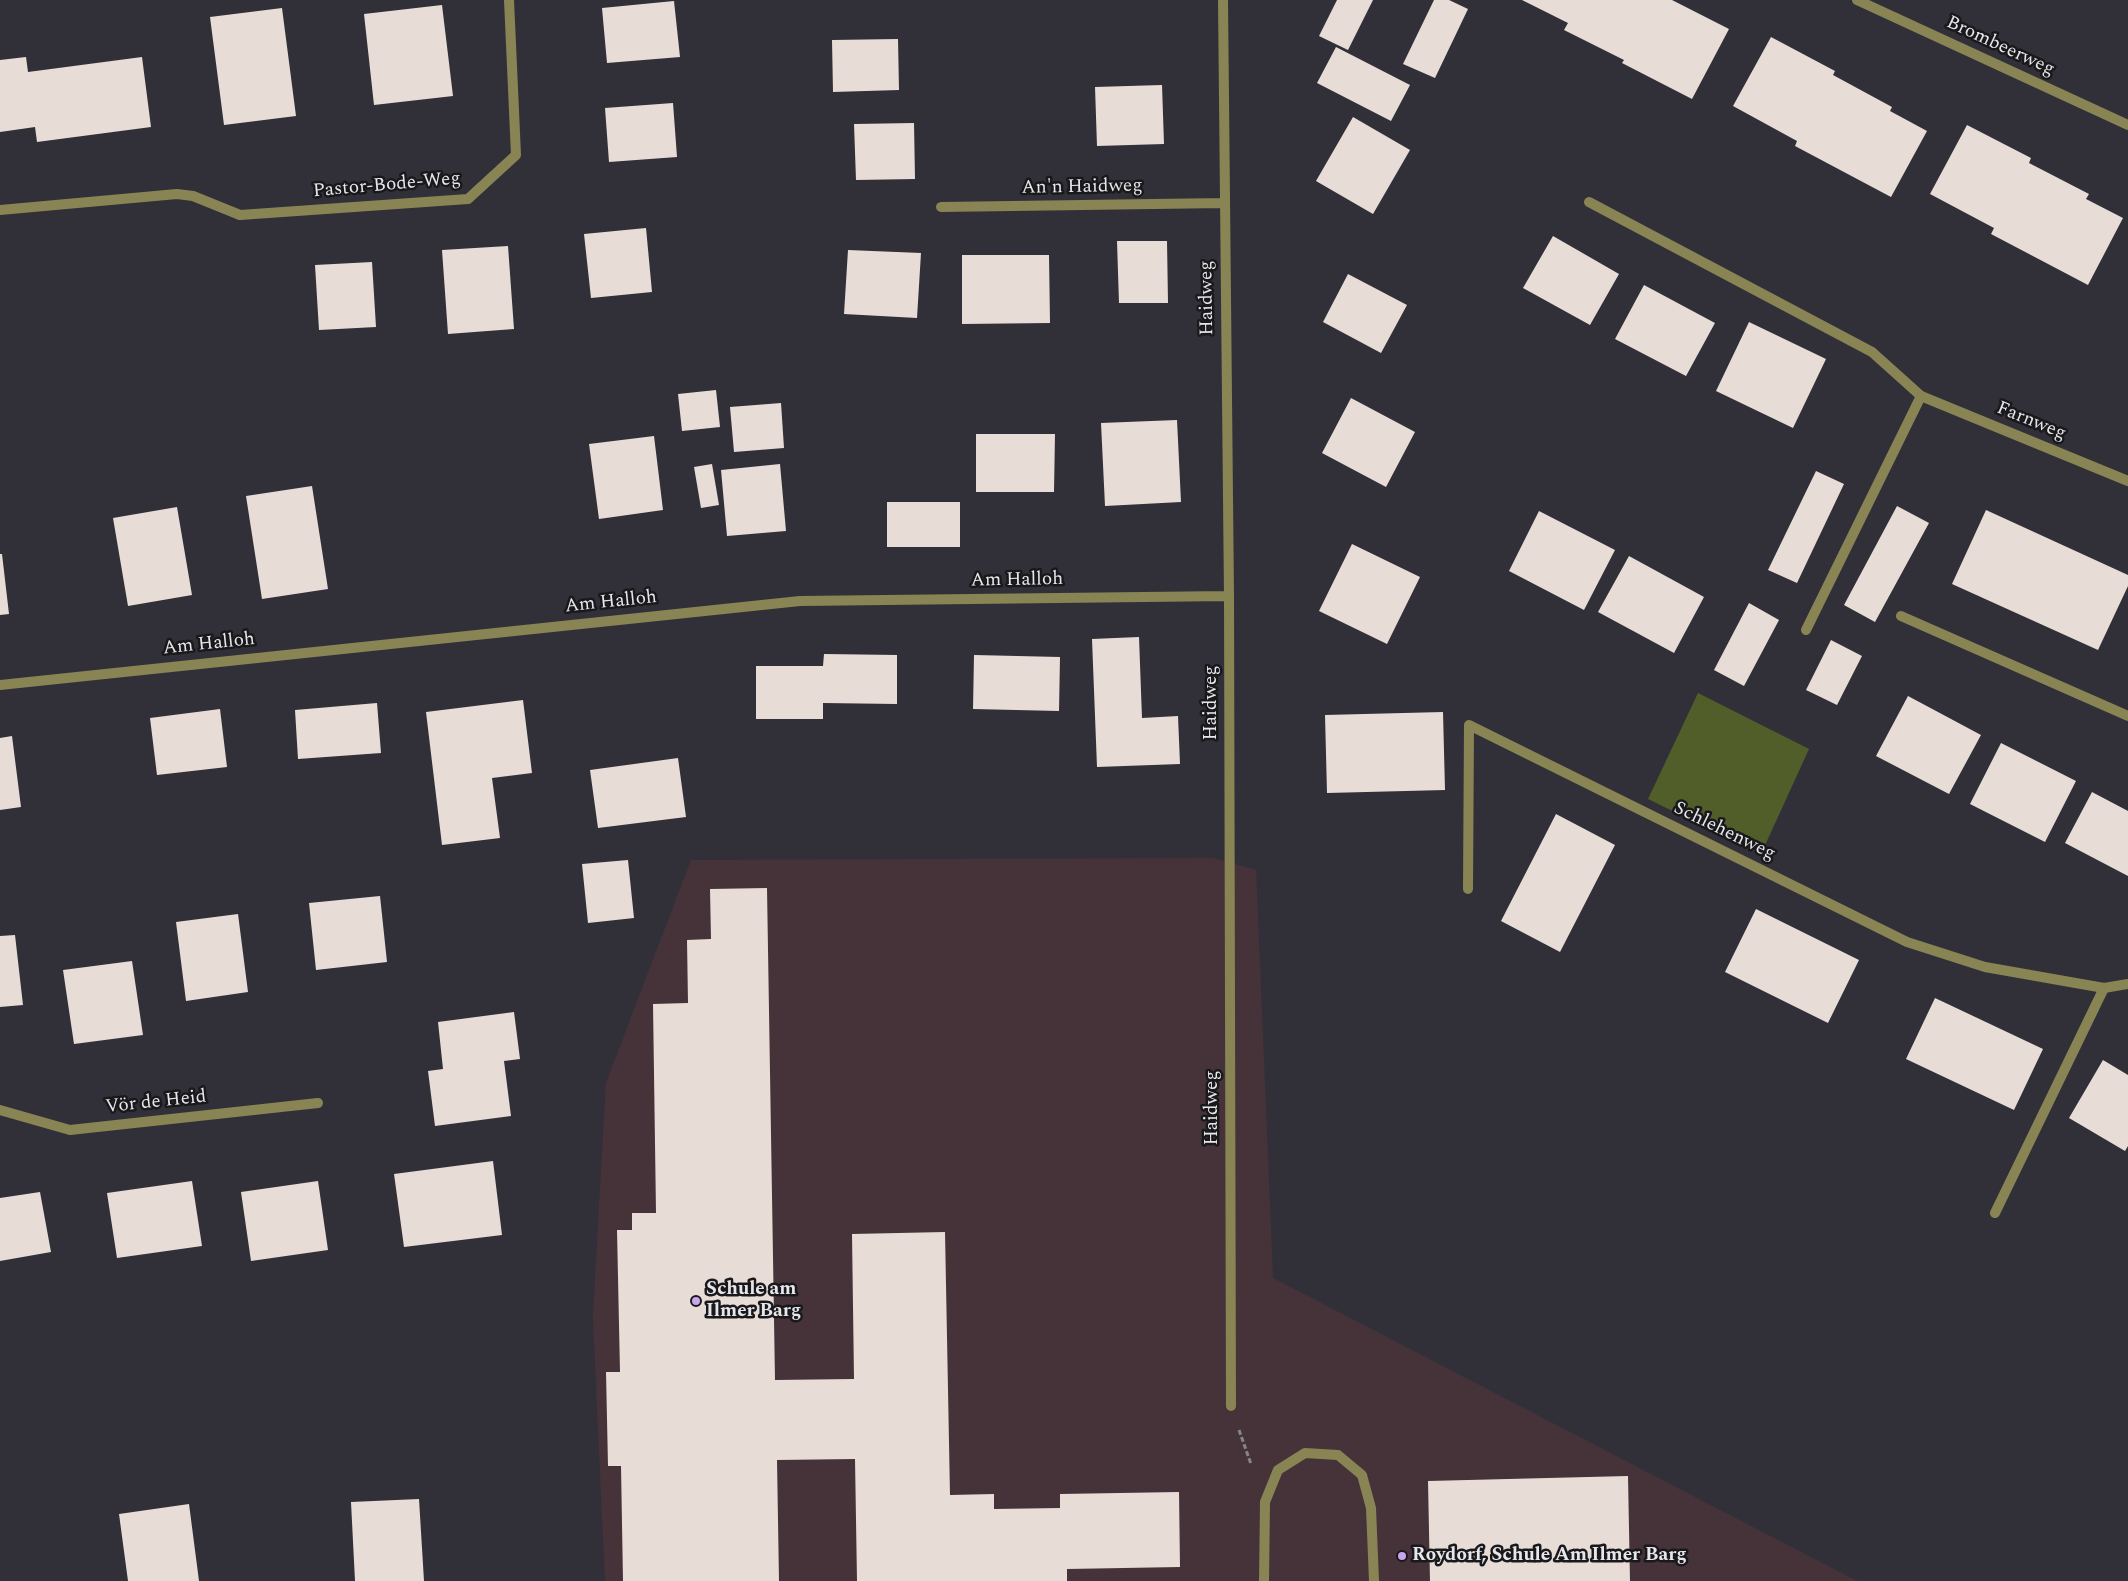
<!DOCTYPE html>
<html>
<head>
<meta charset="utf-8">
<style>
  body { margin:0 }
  canvas { display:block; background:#313038 }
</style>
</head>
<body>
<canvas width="2128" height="1581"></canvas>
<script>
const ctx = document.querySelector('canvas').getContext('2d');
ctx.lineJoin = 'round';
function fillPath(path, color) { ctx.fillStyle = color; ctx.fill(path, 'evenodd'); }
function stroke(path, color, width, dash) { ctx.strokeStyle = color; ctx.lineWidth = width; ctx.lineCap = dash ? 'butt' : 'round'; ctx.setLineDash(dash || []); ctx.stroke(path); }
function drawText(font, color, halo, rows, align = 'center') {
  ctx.font = font + ' Spectral,serif'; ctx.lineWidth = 5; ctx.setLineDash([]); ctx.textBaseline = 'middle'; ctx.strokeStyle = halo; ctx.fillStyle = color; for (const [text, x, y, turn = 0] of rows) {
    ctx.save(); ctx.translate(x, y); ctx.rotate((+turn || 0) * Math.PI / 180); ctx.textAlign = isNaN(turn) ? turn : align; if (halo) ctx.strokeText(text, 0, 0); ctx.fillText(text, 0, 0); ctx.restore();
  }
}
fillPath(new Path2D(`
  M1213,858L1256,870L1273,1278L1857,1581H605L593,1317L606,1083L691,860Z`), '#46333a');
fillPath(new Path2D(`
  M1698,693L1809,749L1761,854L1648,799Z`), '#515e2a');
fillPath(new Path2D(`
  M1337,0H1373L1348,50L1319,36Z
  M1434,0H1449L1468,9L1435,78L1403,64Z
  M1522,0H1672L1729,29L1692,99L1622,63L1624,60L1564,30L1568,23Z
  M674,1L680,57L607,63L602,8Z
  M442,5L453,96L374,105L364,14Z
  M282,8L296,116L224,125L210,17Z
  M1771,37L1835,71L1833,75L1892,107L1890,111L1927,131L1891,197L1795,146L1797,141L1733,106Z
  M898,39L899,90L833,92L832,40Z
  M1336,47L1410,85L1391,121L1317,83Z
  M26,57L28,72L142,57L151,127L37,142L35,127L0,132V60Z
  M1162,85L1164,144L1097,146L1095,87Z
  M673,103L677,157L609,162L605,108Z
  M1353,117L1410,150L1373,214L1316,181Z
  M914,123L915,179L856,180L854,124Z
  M1967,125L2031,158L2029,163L2089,194L2086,199L2123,218L2088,285L1991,234L1994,228L1930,194Z
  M646,228L652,292L591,298L584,234Z
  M1553,236L1619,274L1590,325L1523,288Z
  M1117,241H1167L1168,303H1119Z
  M508,246L514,329L448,334L442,250Z
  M848,250L921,253L917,318L844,314Z
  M962,255H1049L1050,323L962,324Z
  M372,262L376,327L319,330L315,265Z
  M1348,274L1407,305L1381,353L1323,322Z
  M1644,285L1715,323L1686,376L1615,339Z
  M1749,322L1826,359L1793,428L1716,391Z
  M716,390L720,427L682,431L678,394Z
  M1351,398L1415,432L1386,487L1322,453Z
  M781,403L784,448L734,452L730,407Z
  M1177,420L1181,502L1105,506L1101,423Z
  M976,434H1055L1054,492H976Z
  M654,436L663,510L599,519L589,444Z
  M712,464L719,505L701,508L694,467Z
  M780,464L786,531L727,536L721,470Z
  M1816,471L1844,484L1797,583L1768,570Z
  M312,486L328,589L262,599L246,496Z
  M887,502H960V547H887Z
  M1897,506L1929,523L1875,622L1844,605Z
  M177,507L192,595L128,606L113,518Z
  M1986,510L2128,575V586L2098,650L1952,584Z
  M1539,511L1615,550L1584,610L1509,571Z
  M1352,544L1420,577L1387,644L1319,611Z
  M0,554H2L9,614L0,615Z
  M1629,556L1704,597L1674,653L1598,612Z
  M1749,603L1779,620L1744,686L1714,670Z
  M1139,637L1142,718L1178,716L1180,764L1097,767L1092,639Z
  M1831,640L1862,656L1837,705L1806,690Z
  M824,654L897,655V704L823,703V719H756V666H823Z
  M974,655L1060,657L1059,711L973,709Z
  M1908,696L1981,735L1949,794L1876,756Z
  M523,700L532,773L492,778L500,838L442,845L426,712Z
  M377,703L381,753L298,759L295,710Z
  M220,709L227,767L157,775L150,718Z
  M1443,712L1445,790L1327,793L1325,715Z
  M12,736L21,807L0,810V738Z
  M2001,743L2076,781L2045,842L1970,804Z
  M678,758L686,817L598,828L590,770Z
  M2092,792L2128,811V876L2065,843Z
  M1556,814L1615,845L1560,952L1501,921Z
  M628,860L634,918L588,923L582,864Z
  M767,888L775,1380L854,1379L852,1234L945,1232L950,1495L994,1494V1509L1060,1508V1494L1179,1492L1180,1567L1067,1569V1581H857L855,1459L777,1460L779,1581H623L621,1466H608L606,1372H620L617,1230H632V1213H656L653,1004L688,1003L687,940L711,939L710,889Z
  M380,896L387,962L316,970L309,903Z
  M1756,909L1859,960L1828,1023L1725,972Z
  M238,914L248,992L186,1001L176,922Z
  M15,935L23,1005L0,1007V936Z
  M132,961L143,1035L74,1044L63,970Z
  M1935,998L2043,1049L2014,1110L1906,1059Z
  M514,1012L520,1059L504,1061L511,1116L435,1126L428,1071L443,1069L438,1022Z
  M2103,1060L2128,1075V1146L2125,1151L2069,1118Z
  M493,1161L502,1235L404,1247L394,1174Z
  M192,1181L202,1246L117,1258L107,1193Z
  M318,1181L328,1250L251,1261L241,1192Z
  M40,1192L51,1252L0,1261V1198Z
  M1628,1476L1630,1581H1430L1428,1481Z
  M419,1499L424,1581H355L351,1502Z
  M189,1504L199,1581H128L119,1514Z`), '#e8dcd7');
stroke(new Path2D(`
  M1239,1430L1251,1464`), '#86858c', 3, [5, 2.5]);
stroke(new Path2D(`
  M1589,202L1872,352L1921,396L1806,630
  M0,210L177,194L193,196L240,215
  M1901,616L2128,716
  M1995,1213L2104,988`), '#898453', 10);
stroke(new Path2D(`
  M1223,0L1229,596L1231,1406
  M1857,0L2128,125
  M941,207L1224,203
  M240,215L468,199L516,155L509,0
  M1921,396L2128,481
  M0,685L800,601L1229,596
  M1468,889L1469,725L1907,942L1985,967L2104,988L2128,984
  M0,1110L70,1130L318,1103
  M1264,1581L1265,1502L1278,1470L1305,1453L1338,1455L1362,1475L1371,1508L1374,1581`), '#898453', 10);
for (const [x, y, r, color] of [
  [696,1301,5,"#c9a5ee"],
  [1402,1556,5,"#c9a5ee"]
]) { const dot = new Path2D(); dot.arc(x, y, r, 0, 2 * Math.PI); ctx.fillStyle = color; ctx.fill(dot); stroke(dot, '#19191c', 2); }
drawText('19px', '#e7e6eb', '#19191c', [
  ["Brombeerweg",2000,47,25],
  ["Pastor-Bode-Weg",387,186,-5],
  ["An'n Haidweg",1082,188,-1],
  ["Haidweg",1208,298,-91],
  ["Farnweg",2031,422,22],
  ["Am Halloh",1017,581,-1],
  ["Am Halloh",611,603,-6],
  ["Am Halloh",209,645,-6],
  ["Haidweg",1212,703,-90],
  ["Schlehenweg",1724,832,26],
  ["Vör de Heid",156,1103,-6],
  ["Haidweg",1213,1108,-90]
]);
drawText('bold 19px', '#e7e6eb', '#19191c', [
  ["Schule am",706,1290],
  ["Ilmer Barg",706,1312],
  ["Roydorf, Schule Am Ilmer Barg",1412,1556]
], 'left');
</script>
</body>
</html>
